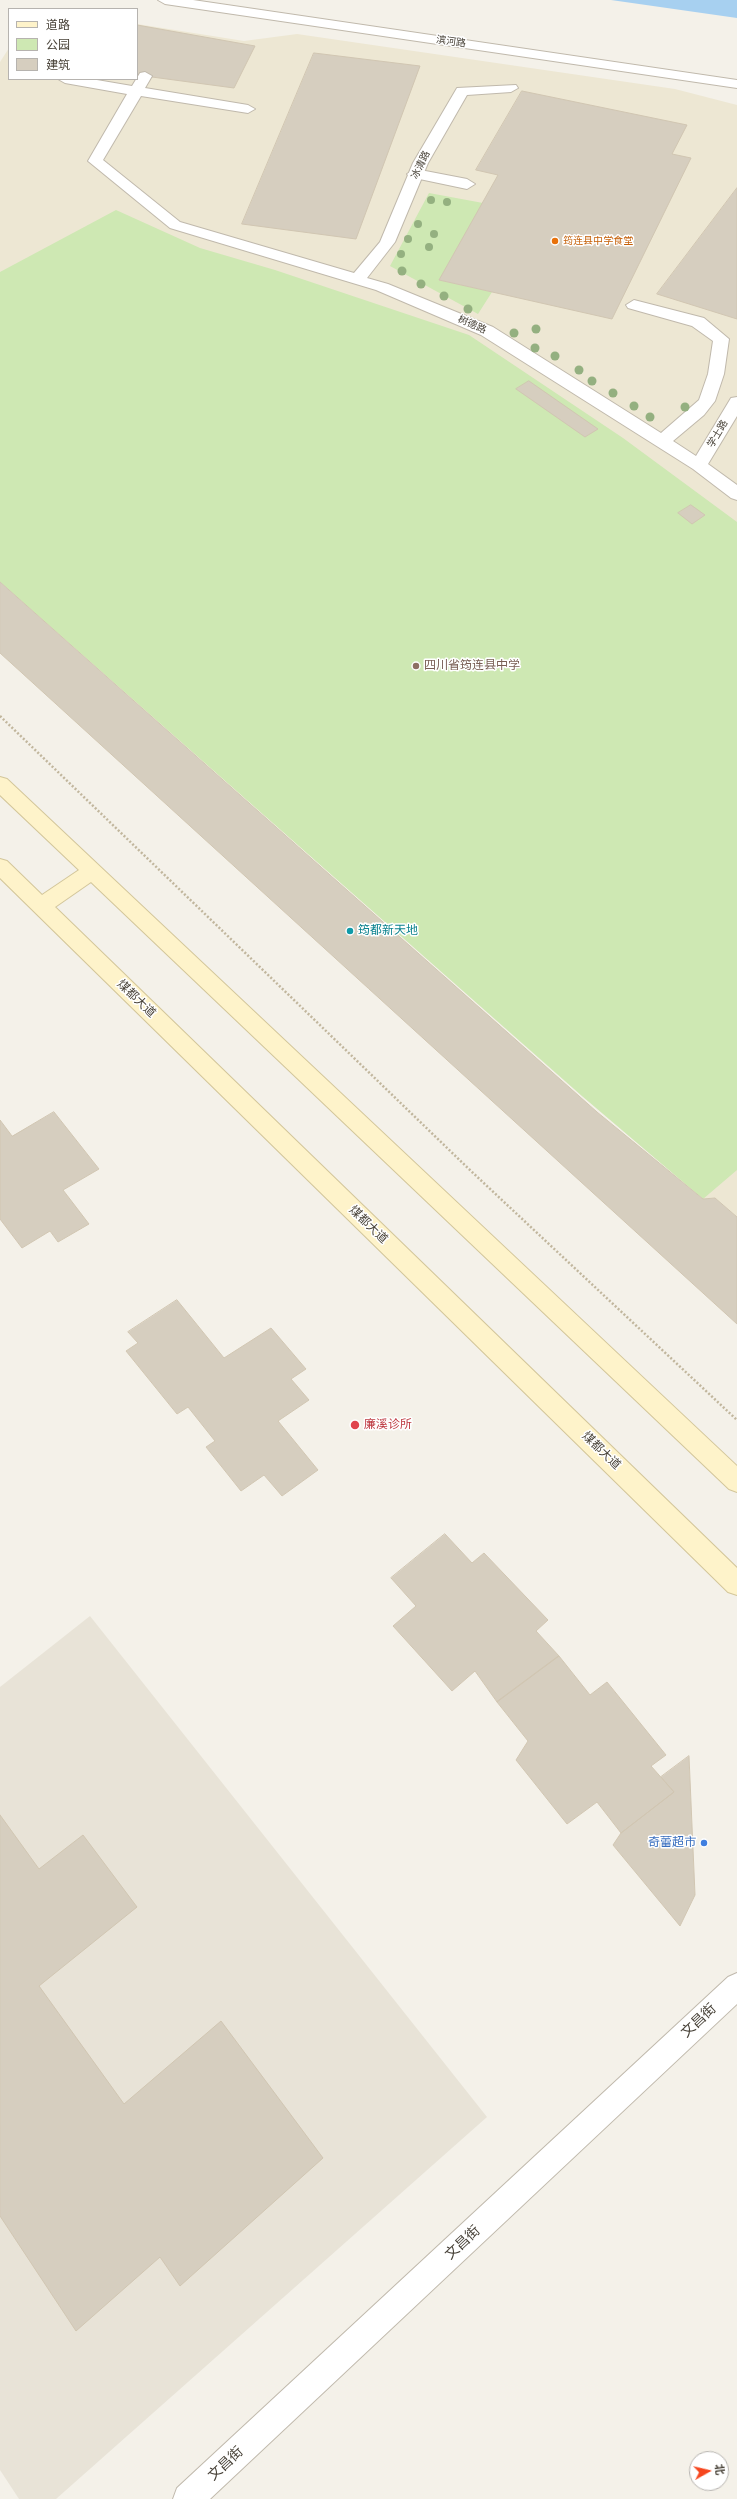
<!DOCTYPE html>
<html>
<head>
<meta charset="utf-8">
<style>
  body { margin:0 }
  #map { position:relative; width:737px; height:2499px; overflow:hidden; background:#f4f1e9; font-family:"DM Sans","Noto Sans SC",sans-serif }
  canvas { display:block }
  .legend { position:absolute; left:8px; top:8px; width:130px; height:72px; box-sizing:border-box; background:#fff; border:1px solid #b6b3af; margin:0; padding:5px 7px; list-style:none; font-size:12px; color:#484238 }
  .legend li { display:flex; align-items:center; gap:8px; height:20px }
  .legend b { width:20px; border:1px solid #b6b3af }
  .north { position:absolute; left:689px; top:2451px; width:40px; height:40px; box-sizing:border-box; background:#fff; border:1px solid #b6b3af; border-radius:50%; rotate:82deg; font-size:11px; font-weight:700; line-height:16px; text-align:center; color:#484238 }
  .north::after { content:''; display:block; margin:auto; width:14px; height:18px; background:#f6461e; clip-path:polygon(50% 0,100% 100%,50% 72%,0 100%) }
</style>
</head>
<body>
<div id="map">
<canvas width="737" height="2499"></canvas>
<ul class="legend">
<li><b style="height:5px;background:#fef3ca"></b>道路</li>
<li><b style="height:11px;background:#cee8b3"></b>公园</li>
<li><b style="height:11px;background:#d6cebf"></b>建筑</li>
</ul>
<div class="north">北</div>
</div>
<script>
const ctx = document.querySelector('canvas').getContext('2d');
ctx.lineJoin = 'round';
function fillPath(path, color) { ctx.fillStyle = color; ctx.fill(path, 'evenodd'); }
function stroke(path, color, width, dash) { ctx.strokeStyle = color; ctx.lineWidth = width; ctx.lineCap = dash ? 'butt' : 'round'; ctx.setLineDash(dash || []); ctx.stroke(path); }
function drawText(font, color, halo, rows, align = 'center') {
  ctx.font = font + ' "DM Sans","Noto Sans SC",sans-serif'; ctx.lineWidth = 3; ctx.setLineDash([]); ctx.textBaseline = 'middle'; ctx.strokeStyle = halo; ctx.fillStyle = color; for (const [text, x, y, turn = 0] of rows) {
    ctx.save(); ctx.translate(x, y); ctx.rotate((+turn || 0) * Math.PI / 180); ctx.textAlign = isNaN(turn) ? turn : align; if (halo) ctx.strokeText(text, 0, 0); ctx.fillText(text, 0, 0); ctx.restore();
  }
}
fillPath(new Path2D(`
  M90,1616L487,2117L56,2499H19L0,2470V1687Z`), '#e8e3d7');
fillPath(new Path2D(`
  M137,24L244,41L297,34L675,89L737,105V1217L715,1198L703,1199L582,1096L0,582V62L9,48V79H137Z`), '#ede7d3');
fillPath(new Path2D(`
  M429,193L483,203L439,280L492,292L478,314L390,266Z
  M116,210L200,248L275,270L469,335L623,438L737,522V1170L703,1199L582,1096L0,582V272Z`), '#cee8b3');
fillPath(new Path2D(`
  M611,0H737V18Z`), '#a7d0f0');
const building = new Path2D(`
  M137,25L255,46L234,88L137,75Z
  M314,53L420,66L356,239L242,224Z
  M522,91L687,125L672,154L691,158L612,319L439,280L498,175L476,170Z
  M737,188V319L657,294Z
  M529,381L598,429L585,437L516,389Z
  M691,505L705,515L692,524L678,513Z
  M0,582L597,1112L703,1199L715,1198L737,1217V1324L0,653Z
  M54,1112L99,1169L63,1190L89,1224L58,1242L50,1231L22,1248L0,1219V1120L12,1136Z
  M177,1300L224,1358L271,1328L306,1369L291,1379L309,1400L278,1421L318,1470L282,1496L264,1475L241,1491L206,1447L215,1441L188,1407L177,1414L126,1351L138,1343L128,1332Z
  M445,1534L472,1563L484,1553L548,1620L536,1631L559,1656L497,1702L475,1671L452,1691L393,1626L416,1606L391,1578Z
  M559,1656L590,1695L607,1682L666,1755L651,1766L674,1792L621,1833L597,1802L567,1824L516,1760L528,1741L497,1702Z
  M689,1756L695,1895L680,1926L613,1845L621,1833L674,1792L661,1777Z
  M0,1815L39,1869L83,1835L137,1907L39,1986L124,2104L221,2021L323,2158L180,2286L160,2257L76,2331L0,2216Z`);
fillPath(building, '#d6cebf');
stroke(building, '#d1c6b2', 1);
const service = new Path2D(`
  M145,72L152,76L145,88L248,105L255,109L248,113L141,96L103,160L180,222L354,273L380,242L413,163L457,88L516,85L518,88L511,92L467,95L428,163L395,242L367,278L388,284L493,327L661,433L699,400L708,374L713,341L692,326L628,308L626,305L634,300L704,318L729,339L724,374L715,401L704,415L673,441L696,456L731,398L737,397V416L708,464L737,485V500L731,498L693,469L481,335L376,290L170,228L88,161L127,94L65,83L58,79H91L132,86L140,73Z`);
const minor = new Path2D(`
  M415,169L467,179L475,184L467,189L410,177L407,174Z`);
const tertiary = new Path2D(`
  M158,0H193L737,80V88L165,4Z
  M737,1973V2004L210,2499H173L177,2488L728,1977Z`);
const secondary = new Path2D(`
  M0,777L7,779L737,1466V1492L729,1489L91,882L55,907L737,1568V1595L728,1592L0,878V859L7,861L42,895L79,870L0,795Z`);
stroke(service, '#c0b9ac', 2);
stroke(minor, '#c0b9ac', 2);
stroke(tertiary, '#c0b9ac', 2);
stroke(secondary, '#d3c69a', 2);
stroke(new Path2D(`
  M0,716L472,1172L737,1420`), '#c1b69d', 2.5, [2, 2]);
fillPath(service, '#fff');
fillPath(minor, '#fff');
fillPath(tertiary, '#fff');
fillPath(secondary, '#fef3ca');
ctx.fillStyle = '#94b080';
for (const [x, y, r] of [
  [431,200,4],
  [447,202,4],
  [418,224,4],
  [434,234,4],
  [408,239,4],
  [429,247,4],
  [401,254,4],
  [402,271,4.5],
  [421,284,4.5],
  [444,296,4.5],
  [468,309,4.5],
  [536,329,4.5],
  [514,333,4.5],
  [535,348,4.5],
  [555,356,4.5],
  [579,370,4.5],
  [592,381,4.5],
  [613,393,4.5],
  [634,406,4.5],
  [685,407,4.5],
  [650,417,4.5]
]) { ctx.beginPath(); ctx.arc(x, y, r, 0, 2 * Math.PI); ctx.fill(); }
for (const [x, y, r, color] of [
  [555,241,4,"#e8710a"],
  [416,666,4,"#8d6e63"],
  [350,931,4,"#0f9aa8"],
  [355,1425,5,"#e0444e"],
  [704,1843,4,"#3f7fe0"]
]) { const dot = new Path2D(); dot.arc(x, y, r, 0, 2 * Math.PI); ctx.fillStyle = color; ctx.fill(dot); stroke(dot, '#fff', 1.5); }
drawText('10px', '#484238', '#fff', [
  ["滨河路",451,42,8],
  ["冰清路",421,165,-64],
  ["树德路",472,325,24],
  ["学士路",718,434,-59]
]);
drawText('10px', '#c56008', '#fff', [
  ["筠连县中学食堂",563,241]
], 'left');
drawText('12px', '#785e54', '#fff', [
  ["四川省筠连县中学",424,666]
], 'left');
drawText('12px', '#0d838f', '#fff', [
  ["筠都新天地",358,931]
], 'left');
drawText('12px', '#484238', '#fff', [
  ["煤都大道",136,999,44],
  ["煤都大道",368,1225,44],
  ["煤都大道",601,1451,44]
]);
drawText('12px', '#be3a42', '#fff', [
  ["廉溪诊所",364,1425]
], 'left');
drawText('12px', '#366cbe', '#fff', [
  ["奇蕾超市",696,1843]
], 'right');
drawText('14px', '#484238', '#fff', [
  ["文昌街",699,2021,-43],
  ["文昌街",463,2243,-43],
  ["文昌街",226,2464,-43]
]);
</script>
</body>
</html>
